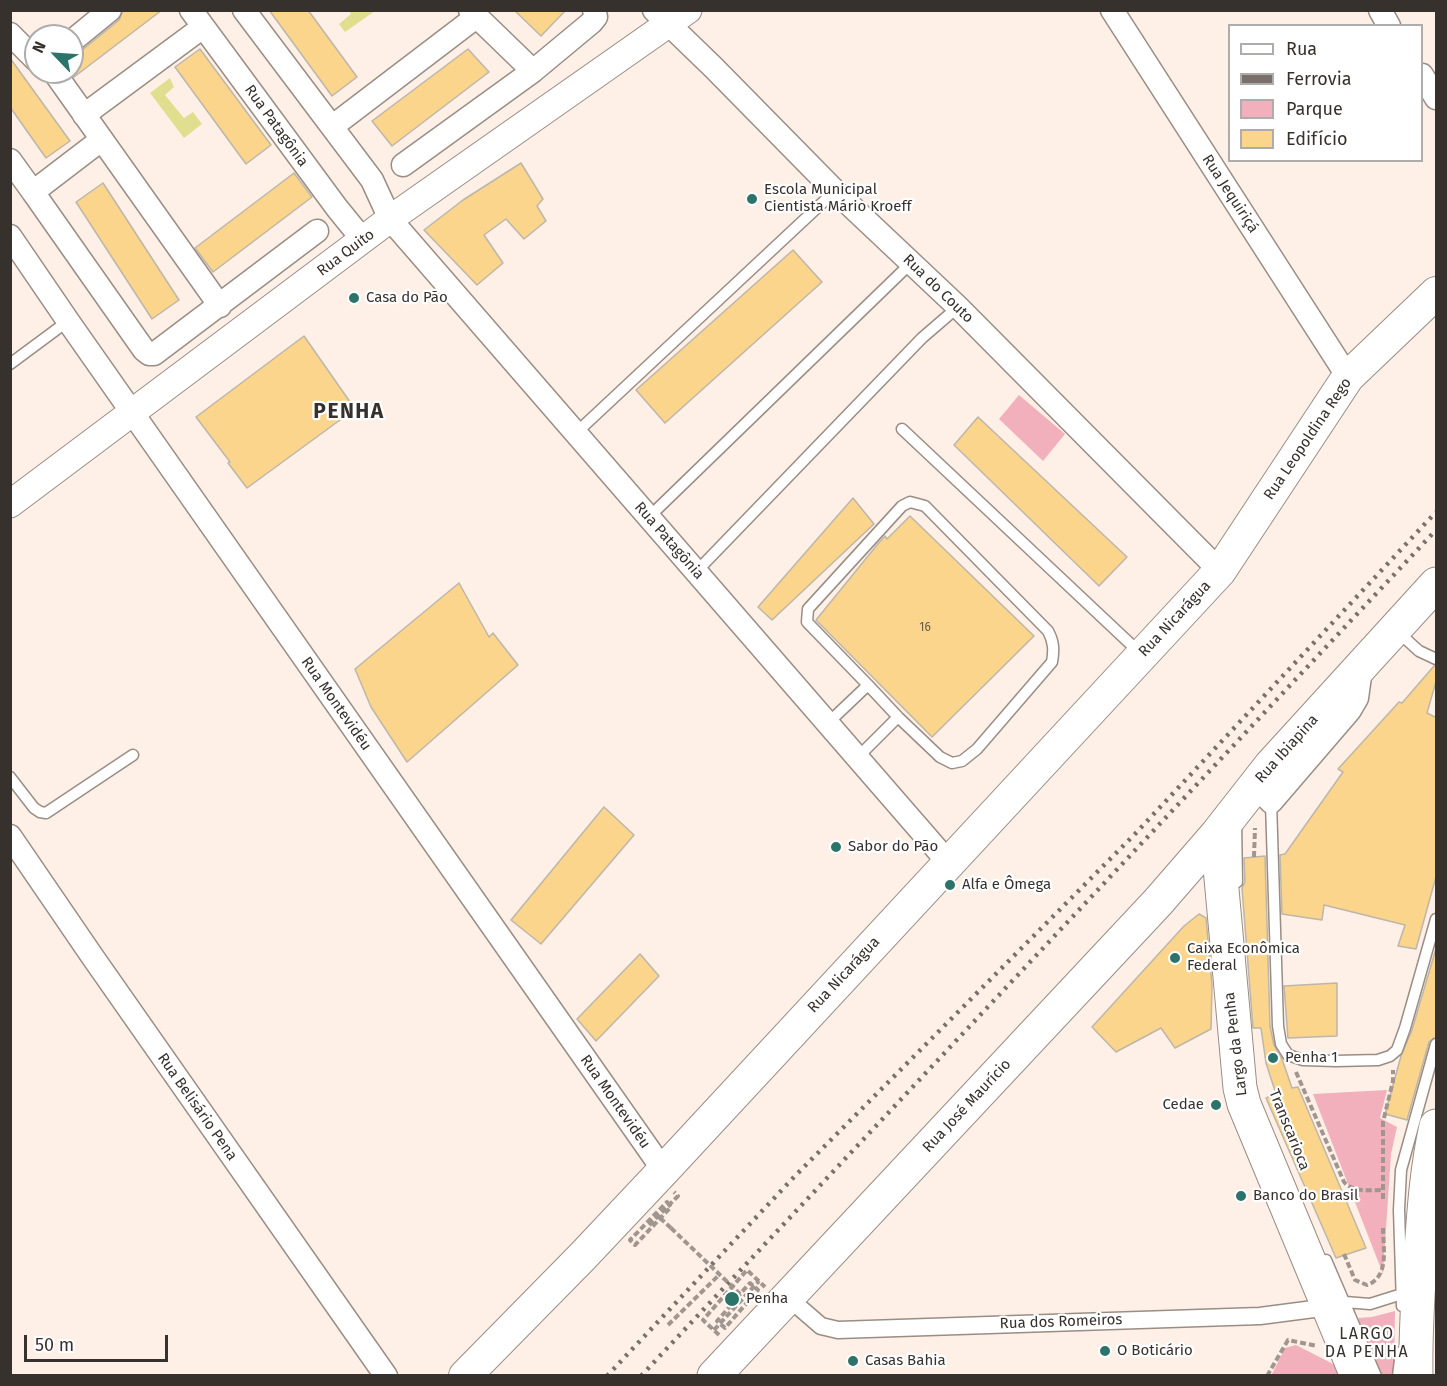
<!DOCTYPE html>
<html>
<head>
<meta charset="utf-8">
<style>
  body { margin:0 }
  #map { position:relative; width:1447px; height:1386px; overflow:hidden; background:#fef0e6; font-family:"Fira Sans",sans-serif }
  canvas { display:block }
  .frame { position:absolute; inset:0; border:12px solid #37312e; pointer-events:none }
  .legend { position:absolute; left:1228px; top:24px; width:195px; height:138px; box-sizing:border-box; background:#fff; border:2px solid #afadab; margin:0; padding:8px 10px; list-style:none; font-size:18px; color:#37312e }
  .legend li { display:flex; align-items:center; gap:12px; height:30px }
  .legend b { width:30px; border:2px solid #afadab }
  .north { position:absolute; left:24px; top:24px; width:60px; height:60px; box-sizing:border-box; background:#fff; border:2px solid #afadab; border-radius:50%; rotate:295deg; font-size:16px; font-weight:700; line-height:24px; text-align:center; color:#37312e }
  .north::after { content:''; display:block; margin:auto; width:21px; height:27px; background:#2c736a; clip-path:polygon(50% 0,100% 100%,50% 72%,0 100%) }
  .scale { position:absolute; left:24px; top:1335px; width:144px; height:27px; box-sizing:border-box; border:3px solid #37312e; border-top:0; padding-left:8px; font-size:18px; line-height:21px; white-space:nowrap; color:#37312e; -webkit-text-stroke:4px #fff; paint-order:stroke }
</style>
</head>
<body>
<div id="map">
<canvas width="1447" height="1386"></canvas>
<div class="frame"></div>
<ul class="legend">
<li><b style="height:8px;background:#fff"></b>Rua</li>
<li><b style="height:8px;background:#79706b"></b>Ferrovia</li>
<li><b style="height:16px;background:#f1b0bc"></b>Parque</li>
<li><b style="height:16px;background:#fbd58c"></b>Edifício</li>
</ul>
<div class="north">N</div>
<div class="scale">50 m</div>
</div>
<script>
const ctx = document.querySelector('canvas').getContext('2d');
ctx.lineJoin = 'round';
function fillPath(path, color) { ctx.fillStyle = color; ctx.fill(path, 'evenodd'); }
function stroke(path, color, width, dash) { ctx.strokeStyle = color; ctx.lineWidth = width; ctx.lineCap = dash ? 'butt' : 'round'; ctx.setLineDash(dash || []); ctx.stroke(path); }
function drawText(font, color, halo, rows, align = 'center') {
  ctx.font = font + ' "Fira Sans",sans-serif'; ctx.lineWidth = 4.5; ctx.setLineDash([]); ctx.textBaseline = 'middle'; ctx.strokeStyle = halo; ctx.fillStyle = color; for (const [text, x, y, turn = 0] of rows) {
    ctx.save(); ctx.translate(x, y); ctx.rotate((+turn || 0) * Math.PI / 180); ctx.textAlign = isNaN(turn) ? turn : align; if (halo) ctx.strokeText(text, 0, 0); ctx.fillText(text, 0, 0); ctx.restore();
  }
}
fillPath(new Path2D(`
  M1019,395L1065,434L1043,461L999,419Z
  M1387,1090L1380,1118L1397,1127L1391,1154L1383,1274L1313,1094Z
  M1395,1311L1394,1375H1380L1358,1318L1372,1317Z
  M1296,1345L1337,1366L1340,1376H1271L1285,1348Z`), '#f1b0bc');
fillPath(new Path2D(`
  M349,11H375L345,32L339,24L351,14Z
  M170,78L174,87L165,95L184,118L193,112L202,124L184,138L150,93Z`), '#e0df90');
const building = new Path2D(`
  M123,10H162L74,77L72,74V54L81,51L119,20Z
  M269,10H308L357,77L332,96Z
  M514,10H566L541,36Z
  M200,49L271,145L246,164L175,67Z
  M468,49L489,72L392,146L372,121Z
  M10,58L70,141L46,158L10,107Z
  M521,163L543,199L537,206L546,221L524,239L506,219L484,235L503,263L477,285L424,230L463,200Z
  M294,173L312,197L213,272L195,248Z
  M103,183L179,300L152,319L76,202Z
  M793,250L822,282L665,423L636,390Z
  M304,336L355,409L247,488L228,463L230,462L196,417Z
  M978,417L1127,557L1099,586L954,445Z
  M853,498L874,524L772,620L758,607Z
  M910,516L1034,636L932,737L816,620L877,545L885,536L887,539Z
  M459,583L489,637L493,633L518,665L407,762L371,707L355,669Z
  M1434,666H1437V678L1427,713L1437,718V873L1416,949L1398,946L1405,925L1324,905L1322,920L1282,914L1280,855L1285,854L1343,772L1338,769L1399,702L1402,703Z
  M604,807L634,835L541,944L511,920Z
  M1265,856L1270,1026L1274,1045L1282,1059L1292,1088L1298,1087L1366,1248L1336,1258L1266,1098L1276,1094L1266,1063L1261,1028H1253L1242,888L1245,882L1244,858Z
  M1199,914L1206,918L1212,985L1211,1029L1175,1048L1161,1028L1116,1052L1092,1027L1184,926Z
  M1437,945V1036L1429,1042L1407,1120L1385,1114L1401,1056L1412,1030Z
  M640,954L659,976L596,1041L577,1019Z
  M1337,983V1036L1288,1038L1284,986Z`);
fillPath(building, '#fbd58c');
stroke(building, '#bdb6a9', 1.5);
const service = new Path2D(`
  M10,364L68,321
  M902,429L1139,652
  M576,433L835,191
  M649,517L911,263
  M696,572L922,338L958,307
  M1398,632L1419,651L1436,659
  M868,685L898,717
  M827,724L868,685L807,622L808,609L902,506L910,502L925,506L1048,631C1054,642 1054,650 1052,662L977,749L962,761L952,763L940,757L898,717L857,758
  M10,777L34,808L40,812L46,813L133,755
  M1271,802L1278,1026L1281,1044L1288,1055L1303,1060L1336,1061L1378,1060L1390,1056L1397,1050L1405,1028L1436,919
  M1236,822L1237,882
  M1326,1260L1376,1376
  M1345,1302L1370,1304L1402,1294
  M1402,1306L1399,1210L1401,1170L1436,1044
  M1398,1376L1401,1352`);
const pedestrian = new Path2D(`
  M799,1307L821,1326L838,1330L1260,1316L1329,1307`);
const minor = new Path2D(`
  M191,10L337,208L363,240
  M244,10L372,180L390,219L948,862
  M470,10L533,71
  M654,10L713,67L835,191L958,307L1220,571
  M1112,10L1348,377
  M1380,10L1389,26
  M10,34L36,60
  M72,41L110,10
  M54,72L220,306
  M1422,75L1436,98
  M84,115L203,27
  M333,126L476,17
  M101,140L33,192L144,350L149,354H154L317,231
  M10,160L33,192
  M403,165L533,71L592,22L596,17L594,10
  M10,236L68,321L657,1161L665,1169
  M1254,785L1271,802L1350,710L1357,698L1361,669
  M10,836L92,956L386,1376`);
const tertiary = new Path2D(`
  M10,504L390,219L688,10`);
const secondary = new Path2D(`
  M465,1376L583,1256L665,1169L1220,571L1348,377L1436,293`);
const primary = new Path2D(`
  M1217,834L1240,1088L1244,1104L1357,1376
  M714,1376L1158,902L1217,834L1271,765L1436,584
  M1416,1376C1415,1333 1418,1292 1421,1250C1424,1208 1427,1167 1436,1126`);
stroke(service, '#998d84', 13);
stroke(pedestrian, '#998d84', 19);
stroke(minor, '#998d84', 25);
stroke(tertiary, '#998d84', 29);
stroke(secondary, '#998d84', 34);
stroke(primary, '#998d84', 35);
stroke(new Path2D(`
  M1254,857L1255,828
  M1296,1072L1344,1182C1354,1193 1369,1190 1383,1190
  M1383,1199V1122L1393,1081V1070
  M660,1218L671,1228
  M649,1225L678,1196L674,1192
  M1344,1254L1355,1280L1367,1285C1390,1277 1383,1247 1383,1227
  M732,1304L740,1294
  M668,1325L719,1275
  M714,1330L759,1281
  M719,1335L703,1320L747,1270L765,1287
  M1267,1376L1288,1340L1317,1346`), '#a0958f', 4, [6, 3]);
stroke(service, '#fff', 10);
stroke(pedestrian, '#fff', 16);
stroke(minor, '#fff', 22);
stroke(tertiary, '#fff', 27);
stroke(secondary, '#fff', 32);
stroke(primary, '#fff', 33);
stroke(new Path2D(`
  M607,1376L794,1177L1135,834L1436,512
  M641,1376L1436,530`), '#79706b', 4.5, [3, 6]);
stroke(new Path2D(`
  M667,1202L671,1207L635,1245L630,1240Z
  M671,1228L740,1294L750,1283L758,1290L725,1328L717,1321L732,1304`), '#a0958f', 4, [6, 3]);
for (const [x, y, r, color] of [
  [752,199,6,"#2c736a"],
  [354,298,6,"#2c736a"],
  [836,847,6,"#2c736a"],
  [950,885,6,"#2c736a"],
  [1175,958,6,"#2c736a"],
  [1273,1058,6,"#2c736a"],
  [1216,1105,6,"#2c736a"],
  [1241,1196,6,"#2c736a"],
  [732,1299,8,"#2c736a"],
  [1105,1351,6,"#2c736a"],
  [853,1361,6,"#2c736a"]
]) { const dot = new Path2D(); dot.arc(x, y, r, 0, 2 * Math.PI); ctx.fillStyle = color; ctx.fill(dot); stroke(dot, '#fff', 2); }
drawText('12px', '#685a46', null, [
  ["16",925,628]
]);
drawText('15px', '#37312e', '#fff', [
  ["Rua Patagônia",276,126,54],
  ["Rua Jequiriçá",1230,194,57],
  ["Rua Quito",346,253,-37],
  ["Rua do Couto",938,289,44],
  ["Rua Leopoldina Rego",1308,439,-56],
  ["Rua Patagônia",669,541,49],
  ["Rua Nicarágua",1175,619,-47],
  ["Rua Montevidéu",336,704,55],
  ["Rua Ibiapina",1287,749,-48],
  ["Rua Nicarágua",844,975,-47],
  ["Largo da Penha",1236,1044,-97],
  ["Rua Montevidéu",615,1102,55],
  ["Rua José Maurício",967,1106,-47],
  ["Rua Belisário Pena",197,1107,55],
  ["Transcarioca",1289,1130,68],
  ["Rua dos Romeiros",1061,1322,-2]
]);
drawText('15px', '#37312e', '#fff', [
  ["Escola Municipal",764,190],
  ["Cientista Mário Kroeff",764,207],
  ["Casa do Pão",366,298],
  ["Sabor do Pão",848,847],
  ["Alfa e Ômega",962,885],
  ["Caixa Econômica",1187,949],
  ["Federal",1187,966],
  ["Penha 1",1285,1058],
  ["Cedae",1204,1105,"right"],
  ["Banco do Brasil",1253,1196],
  ["Penha",746,1299],
  ["O Boticário",1117,1351],
  ["Casas Bahia",865,1361]
], 'left');
ctx.letterSpacing = '1.5px';
drawText('16px', '#37312e', '#fff', [
  ["LARGO",1367,1335],
  ["DA PENHA",1367,1353]
]);
ctx.letterSpacing = '0px';
ctx.letterSpacing = '1.5px';
drawText('bold 21px', '#37312e', '#fff', [
  ["PENHA",349,412]
]);
ctx.letterSpacing = '0px';
</script>
</body>
</html>
